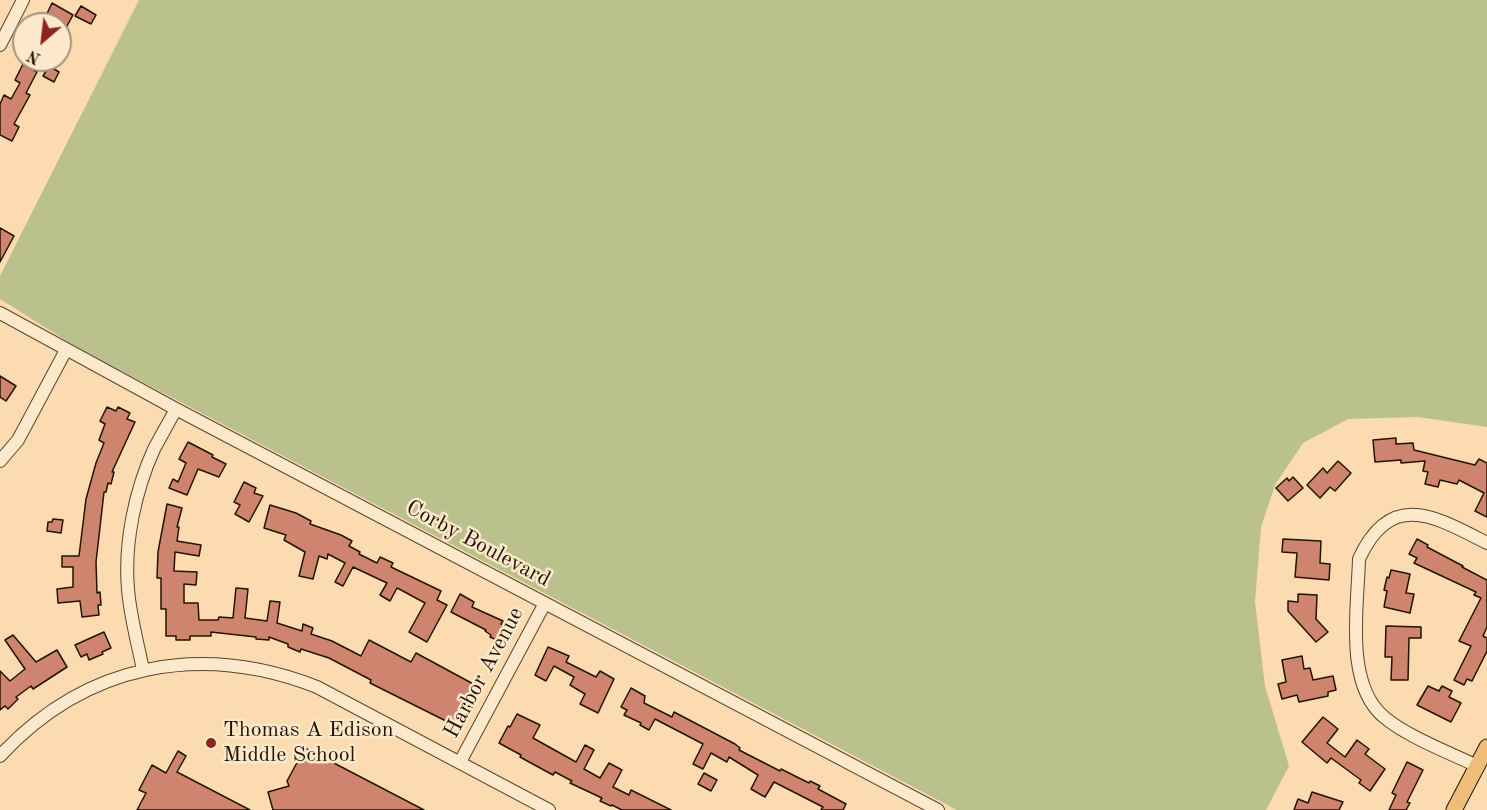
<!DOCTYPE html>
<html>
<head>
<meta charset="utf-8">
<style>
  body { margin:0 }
  #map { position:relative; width:1487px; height:810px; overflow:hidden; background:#fbdbaf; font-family:"Old Standard TT",serif }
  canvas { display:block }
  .north { position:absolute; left:12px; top:12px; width:60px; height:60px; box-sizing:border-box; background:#fce8cb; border:2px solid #a5937a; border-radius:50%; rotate:208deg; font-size:16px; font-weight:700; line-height:24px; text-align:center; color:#231301 }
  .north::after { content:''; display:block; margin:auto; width:21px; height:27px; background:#8f2418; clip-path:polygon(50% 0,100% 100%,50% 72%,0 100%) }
</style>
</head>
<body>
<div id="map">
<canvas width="1487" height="810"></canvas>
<div class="north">N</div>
</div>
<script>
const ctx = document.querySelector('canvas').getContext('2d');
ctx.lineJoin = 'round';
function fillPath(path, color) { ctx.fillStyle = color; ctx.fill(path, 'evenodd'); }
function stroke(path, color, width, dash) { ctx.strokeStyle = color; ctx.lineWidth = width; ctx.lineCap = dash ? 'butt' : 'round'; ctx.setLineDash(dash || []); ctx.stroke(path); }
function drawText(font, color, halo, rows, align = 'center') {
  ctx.font = font + ' "Old Standard TT",serif'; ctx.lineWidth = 5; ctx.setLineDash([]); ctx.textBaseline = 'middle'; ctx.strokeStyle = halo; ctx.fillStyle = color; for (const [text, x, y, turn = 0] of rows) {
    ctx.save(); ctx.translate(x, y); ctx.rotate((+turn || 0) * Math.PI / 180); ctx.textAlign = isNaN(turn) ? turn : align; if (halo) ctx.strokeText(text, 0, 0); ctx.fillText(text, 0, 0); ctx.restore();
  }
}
fillPath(new Path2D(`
  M139,0H1487V427L1418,417L1348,419L1303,443L1275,485L1261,527L1255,602L1265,686L1289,766L1266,810H957L112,366L70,343L0,299V276Z`), '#bbc18d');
const building = new Path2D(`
  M52,3L73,15L60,39V24H52L44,20Z
  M81,6L96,15L91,24L75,16Z
  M23,64L37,72L26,93L30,95L14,124L19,127L12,141L0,135V104L4,95L11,99L20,83L15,80Z
  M49,66L59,72L54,82L43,76Z
  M0,228L14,236L0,262Z
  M0,376L16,386L6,401L0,397Z
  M107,407L116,411L118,407L130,413L127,419L135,422L112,472H114L111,484L108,483L106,492H104L96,562L97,593L100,592L101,605H98L99,615L82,617L80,601L58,603L57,589L73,587V567H62V556H79L86,499L96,463L104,443L99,440L105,424L100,421Z
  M1396,438V444L1413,443L1414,450L1475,465L1479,459L1487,463V517L1475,511L1484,493L1459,480L1457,484L1440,480L1438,487L1425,484L1428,472L1423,471L1425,461L1401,463V460L1375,462L1373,440Z
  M188,442L213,455L212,457L226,464L219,477L198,469L187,495L169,488L173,479L178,482L186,463L179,459Z
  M1338,461L1351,473L1335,491L1330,487L1320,498L1307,485L1323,468L1327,473Z
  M1293,477L1303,488L1288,501L1276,488L1287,478L1289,481Z
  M244,482L256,488L254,493L263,496L249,522L235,514L240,505L234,502Z
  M167,504L182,508L177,527H179L177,541L201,545L199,556L175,552L174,571L197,572L196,585L184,584V603H198L199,620H218L219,617L233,618L236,588L248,589L245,618L267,621L270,601L280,602L277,623L302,631L303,624L313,628L311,634L332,641L361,656L369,640L411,662L416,653L477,686L466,705L472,708L466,720L463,718L458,727L370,683L371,680L329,658L301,649L300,652L288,647V644L269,637V640L256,639V637L211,632V636H190V640H176V636H166V609H161V578H157L158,552Z
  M270,505L296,513L311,521L310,524L341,535L352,541L349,546L360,552L359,554L377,563L380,557L393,563L391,567L441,591L437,600L447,605L427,642L409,632L425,603L401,590L397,588L390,601L380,595L387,583L353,567L343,586L335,582L345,563L328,554L327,559L319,556L313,579L299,576L305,552L284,540L286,535L264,528Z
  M53,519L63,520L61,533L47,531L48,522H52Z
  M1283,539L1321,541L1320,563L1330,564L1329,580L1295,577L1297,553L1282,552Z
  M1417,539L1428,545L1427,547L1463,566L1462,567L1487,580V627L1483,636L1487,638V651L1472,681L1467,679L1464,685L1454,680L1471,646L1459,641L1481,598L1474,595L1476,592L1414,563L1417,558L1409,554Z
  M1391,570L1410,574L1406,593L1414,594L1410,613L1384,607L1387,591L1384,590L1387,577L1389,578Z
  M460,594L474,602L472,607L503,621L501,624L508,628L501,642L490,637L491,635L485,631L486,630L451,612Z
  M1298,594L1317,595L1316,619L1328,632L1316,642L1288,611V601L1298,602Z
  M1386,626L1421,627V638H1409L1408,680H1391L1392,657H1385Z
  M104,632L111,648L102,652L103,654L89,660L87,654L81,657L75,645Z
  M13,635L36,662L57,650L67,667L33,689L31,686L16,697L18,699L8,709L5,706L0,710V671L10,681L25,669L5,640Z
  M548,647L569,656L566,662L596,677L600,671L614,679L598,713L580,704L585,694L570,685L574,677L554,666L546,681L535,675Z
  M1302,656L1304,669L1310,668L1313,680L1333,676L1336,690L1328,692V696L1299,702L1297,695L1282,699L1278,684L1286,682L1282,660Z
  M1428,686L1439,691L1442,686L1452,691L1449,697L1461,703L1451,722L1417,705Z
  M631,688L645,696L644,703L672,717L674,712L735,744L740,748L739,750L780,771L781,769L809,783L810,781L820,786L818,789L846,804L843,810H821L823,807L774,782L765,797L751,789L758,775L729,757L727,762L711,753L703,769L693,764L703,744L655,719L649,730L640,725L641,723L624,715L627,710L621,707Z
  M517,714L540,725L533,738L576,762L585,745L594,750L584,769L600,778L609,763L622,770L613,787L629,795L631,790L671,810H622L612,805L611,806L600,801L602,798L570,783L572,781L555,772L553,775L520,757L521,755L499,743L508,726L510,727Z
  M1323,717L1338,729L1327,743L1345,757L1357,740L1369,749L1365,754L1385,769L1370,791L1359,783L1361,780L1331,758L1327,763L1302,742Z
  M305,748L424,810H273L268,792L289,786L287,781Z
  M178,751L186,756L177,772L250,810H137L146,793L139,790L152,765L166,773Z
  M1407,762L1423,770L1407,802L1410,803L1406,810H1389L1396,795L1392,793Z
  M704,773L717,780L711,791L698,784Z
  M1312,792L1343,802L1339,810H1294L1298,799L1308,803Z`);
fillPath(building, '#cf8470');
stroke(building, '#231301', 1.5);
const minor = new Path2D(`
  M0,45L23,0
  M0,313L176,409L938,810
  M0,461L18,440L66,350
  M143,670C138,644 130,616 128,589C124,543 135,491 154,449C161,436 169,422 176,409
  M0,756C86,663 201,642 317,687L549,810
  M460,762L545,603
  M1477,766C1450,753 1406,736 1384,717C1344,684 1358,605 1359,559C1391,489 1436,517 1487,543`);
const major = new Path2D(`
  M1454,810L1487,747`);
stroke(minor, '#59452c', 14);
stroke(major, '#231301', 17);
stroke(minor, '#fce8cb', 12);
stroke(major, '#eebe78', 15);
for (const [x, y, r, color] of [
  [211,743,6,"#8f2418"]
]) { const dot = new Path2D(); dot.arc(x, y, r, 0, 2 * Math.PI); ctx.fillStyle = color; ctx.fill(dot); stroke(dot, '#fce8cb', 2); }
drawText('22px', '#231301', '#fce8cb', [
  ["Corby Boulevard",478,544,28],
  ["Harbor Avenue",484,673,-62]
]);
drawText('22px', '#231301', '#fce8cb', [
  ["Thomas A Edison",223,730],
  ["Middle School",223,755]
], 'left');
</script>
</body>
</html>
